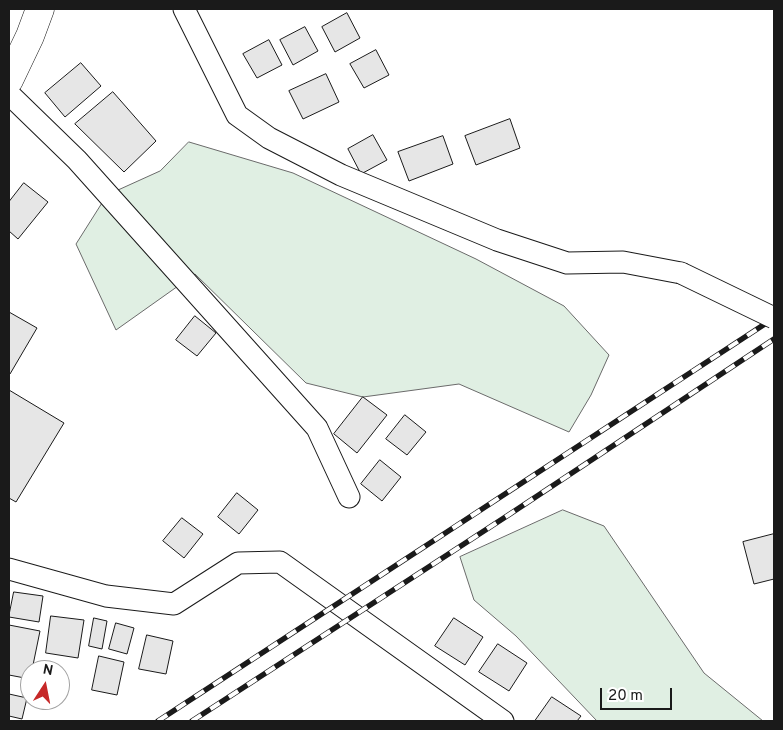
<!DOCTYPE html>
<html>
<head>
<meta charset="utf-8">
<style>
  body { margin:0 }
  #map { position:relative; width:783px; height:730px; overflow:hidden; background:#fff; font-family:Overpass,sans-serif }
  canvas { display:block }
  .frame { position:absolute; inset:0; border:10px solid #1a1a1a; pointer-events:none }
  .north { position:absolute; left:20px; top:660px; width:50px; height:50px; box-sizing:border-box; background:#fff; border:1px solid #a3a3a3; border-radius:50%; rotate:11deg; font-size:14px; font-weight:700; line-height:20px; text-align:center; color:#1a1a1a }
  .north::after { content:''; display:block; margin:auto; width:18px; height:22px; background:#c62828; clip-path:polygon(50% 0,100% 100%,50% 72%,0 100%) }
  .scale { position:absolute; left:600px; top:688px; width:72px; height:22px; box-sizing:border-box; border:2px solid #1a1a1a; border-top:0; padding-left:6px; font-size:15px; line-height:18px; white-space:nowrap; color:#1a1a1a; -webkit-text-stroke:4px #fff; paint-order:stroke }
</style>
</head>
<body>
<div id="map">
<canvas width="783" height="730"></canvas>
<div class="frame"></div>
<div class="north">N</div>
<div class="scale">20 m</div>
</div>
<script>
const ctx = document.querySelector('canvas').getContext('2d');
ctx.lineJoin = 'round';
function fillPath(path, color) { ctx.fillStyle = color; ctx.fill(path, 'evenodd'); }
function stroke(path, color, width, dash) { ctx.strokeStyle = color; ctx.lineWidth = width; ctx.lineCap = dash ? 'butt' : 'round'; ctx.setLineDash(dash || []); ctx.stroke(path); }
const green = new Path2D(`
  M189,142L293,173L476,259L564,306L609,355L591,395L569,432L459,384L363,397L306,383L195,274L116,330L76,244L107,195L160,171Z
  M563,510L604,526L704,673L763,721H597L516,636L474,600L460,557Z`);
fillPath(green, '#e0efe3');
stroke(green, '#6a6a6a', 1);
const building = new Path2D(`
  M347,13L360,38L335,52L322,27Z
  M305,27L318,51L293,65L280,40Z
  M269,40L282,65L257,78L243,54Z
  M376,50L389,75L364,88L350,64Z
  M81,63L101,86L65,117L45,93Z
  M326,74L339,102L303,119L289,91Z
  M113,92L156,141L124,172L75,124Z
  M510,119L520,148L476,165L465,136Z
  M373,135L387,160L361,174L348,149Z
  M443,136L453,164L409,181L398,152Z
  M24,183L48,202L18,239L9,231V202Z
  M9,312L37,328L10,374L9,373Z
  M195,316L216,333L197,356L176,340Z
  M9,390L64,423L16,502L9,498Z
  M363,397L387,415L357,453L334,434Z
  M405,415L426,432L407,455L386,439Z
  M380,460L401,477L382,501L361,484Z
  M237,493L258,510L239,534L218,517Z
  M182,518L203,534L184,558L163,541Z
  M774,534V579L754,584L743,542Z
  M14,592L43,596L39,622L9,617Z
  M51,616L84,620L78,658L46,653Z
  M94,618L107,621L102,649L89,646Z
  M454,618L483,637L465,665L435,646Z
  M116,623L134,628L127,654L109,649Z
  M9,625L40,631L32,670H30V679L9,675Z
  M147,635L173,641L166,674L139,669Z
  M498,644L527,663L509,691L479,672Z
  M99,656L124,662L117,695L92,690Z
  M9,694L27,698L22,719L9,716Z
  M552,697L581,716L577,721H535Z`);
fillPath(building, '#e6e6e6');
stroke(building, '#1a1a1a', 1);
const street = new Path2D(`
  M184,9L237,115L269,138L341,175L497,240L567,263L623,262L681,273
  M9,94L77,160L317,428L349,497
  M9,569L106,596L174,604L238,563L280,562L503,721`);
const highway = new Path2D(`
  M9,80L30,36L40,9`);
stroke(street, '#1a1a1a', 23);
stroke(highway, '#1a1a1a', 29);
stroke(street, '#fff', 21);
stroke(highway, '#fff', 28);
const rail = new Path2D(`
  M158,721L774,318
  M192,721L510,514L774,339`);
stroke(rail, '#1a1a1a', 5.5);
stroke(rail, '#fff', 4, [11]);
const streetBridge = new Path2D(`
  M681,273L774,318`);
stroke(streetBridge, '#1a1a1a', 23, []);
stroke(streetBridge, '#fff', 21);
</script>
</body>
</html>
